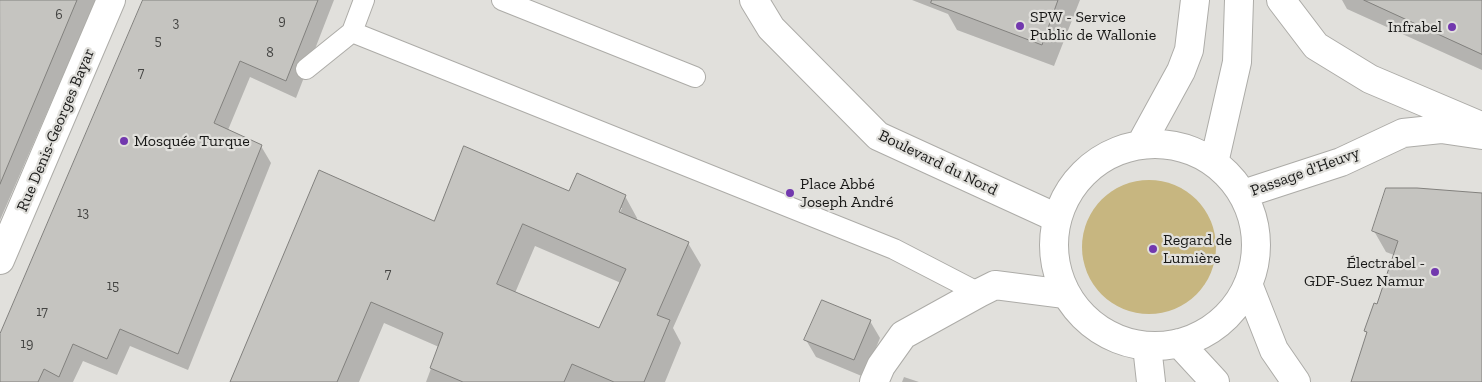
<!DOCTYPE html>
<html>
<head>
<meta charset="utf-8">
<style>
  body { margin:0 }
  canvas { display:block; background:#e1e0dc }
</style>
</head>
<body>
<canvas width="1482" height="382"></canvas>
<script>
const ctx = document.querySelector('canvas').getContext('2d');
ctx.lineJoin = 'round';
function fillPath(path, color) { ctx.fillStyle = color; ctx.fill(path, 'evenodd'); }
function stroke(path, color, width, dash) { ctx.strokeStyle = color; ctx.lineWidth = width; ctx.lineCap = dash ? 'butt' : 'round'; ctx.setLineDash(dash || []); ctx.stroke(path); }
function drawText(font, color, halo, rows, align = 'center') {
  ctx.font = font + ' "Zilla Slab",serif'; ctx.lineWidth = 4.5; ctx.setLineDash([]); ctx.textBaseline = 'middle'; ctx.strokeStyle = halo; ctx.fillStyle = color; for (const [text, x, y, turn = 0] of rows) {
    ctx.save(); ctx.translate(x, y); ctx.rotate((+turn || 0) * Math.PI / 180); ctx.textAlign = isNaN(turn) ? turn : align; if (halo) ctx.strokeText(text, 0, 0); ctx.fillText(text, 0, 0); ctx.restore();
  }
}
fillPath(new Path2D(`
  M1082 247a67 67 0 1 1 134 0a67 67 0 1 1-134 0Z`), '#c7b680');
fillPath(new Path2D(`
  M0,0H96L0,220Z
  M144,0H334L296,98L250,77L228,130L261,146L271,163L188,370L130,346L117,375L83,361L73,382H0V337Z
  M912,0H1080L1054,66L957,30L948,14Z
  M1342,0H1482V70L1347,9Z
  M319,172L434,222L570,192L625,196L637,218L636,221L688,243L701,265L673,328L681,343L665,382H426L439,347L384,323L359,382H230ZM619,208H622L617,218ZM535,246L621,283L600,329L515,293Z
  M1482,195V382H1352L1368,335L1365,331L1377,305L1394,255L1386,252L1374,231Z
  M870,321L880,338L864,377L816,357L806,340Z
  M904,377L919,382H902Z`), '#0003');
const building = new Path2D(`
  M0,0H77L0,184Z
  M143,0H318L286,81L240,61L214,123L262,145L178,354L120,329L107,359L73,344L59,377L44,369L38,382H0V334Z
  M932,0H1058L1042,45L931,3Z
  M1364,0H1482V54Z
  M464,146L569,191L577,173L626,195L619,212L689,242L657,315L670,320L644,382H614L572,364L564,382H463L430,368L443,333L371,302L337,382H230L319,170L434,221ZM523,224L626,269L599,328L497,284Z
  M1386,188H1417L1482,193V382H1351L1367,332L1364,331L1374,303L1377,304L1398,241L1372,231Z
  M822,300L871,320L854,360L804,340Z`);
fillPath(building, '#c5c4c0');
stroke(building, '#82817e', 1);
const service = new Path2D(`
  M502,0L695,77
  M352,32L894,249L979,293
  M306,69L352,32L364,0`);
const minor = new Path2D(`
  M0,260L111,0
  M1147,346L1151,382
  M874,382L881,366L903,335L979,293L995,285L1065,294`);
const tertiary = new Path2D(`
  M754,0L771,28L878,136L1057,218`);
const primary = new Path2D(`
  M1281,0L1316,46L1370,79L1481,126
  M1141,144L1181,71L1189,50L1195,0
  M1054 245a101 101 0 1 1 202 0a101 101 0 1 1-202 0Z
  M1214,163L1237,62L1239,0
  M1243,194L1341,162L1403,133L1441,129L1482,135
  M1248,284L1274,350L1296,382
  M1179,343L1215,382`);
stroke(service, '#adaca8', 22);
stroke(minor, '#adaca8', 30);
stroke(tertiary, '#adaca8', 30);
stroke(primary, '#adaca8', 30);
stroke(service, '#fff', 20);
stroke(minor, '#fff', 28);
stroke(tertiary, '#fff', 28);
stroke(primary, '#fff', 28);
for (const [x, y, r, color] of [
  [1020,26,5,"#7238ae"],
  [1452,27,5,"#7238ae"],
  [124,141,5,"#7238ae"],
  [790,193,5,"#7238ae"],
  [1153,249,5,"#7238ae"],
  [1435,272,5,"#7238ae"]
]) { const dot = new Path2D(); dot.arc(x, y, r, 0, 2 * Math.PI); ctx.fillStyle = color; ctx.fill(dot); stroke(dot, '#e1e0dc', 2); }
drawText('14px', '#444442', null, [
  ["6",59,15],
  ["9",282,21],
  ["3",176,23],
  ["5",158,41],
  ["8",270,53],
  ["7",141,73],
  ["13",83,213],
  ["7",388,274],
  ["15",113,286],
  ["17",42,312],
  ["19",27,344]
]);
drawText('16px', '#191918', '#e1e0dc', [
  ["SPW - Service",1030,17],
  ["Public de Wallonie",1030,35],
  ["Infrabel",1442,27,"right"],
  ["Mosquée Turque",134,141],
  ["Place Abbé",800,184],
  ["Joseph André",800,202],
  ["Regard de",1163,240],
  ["Lumière",1163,258],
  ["Électrabel -",1425,263,"right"],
  ["GDF-Suez Namur",1425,281,"right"]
], 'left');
drawText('16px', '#191918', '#e1e0dc', [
  ["Rue Denis-Georges Bayar",56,130,-67],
  ["Boulevard du Nord",938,163,26],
  ["Passage d'Heuvy",1305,172,-20]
]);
</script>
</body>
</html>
